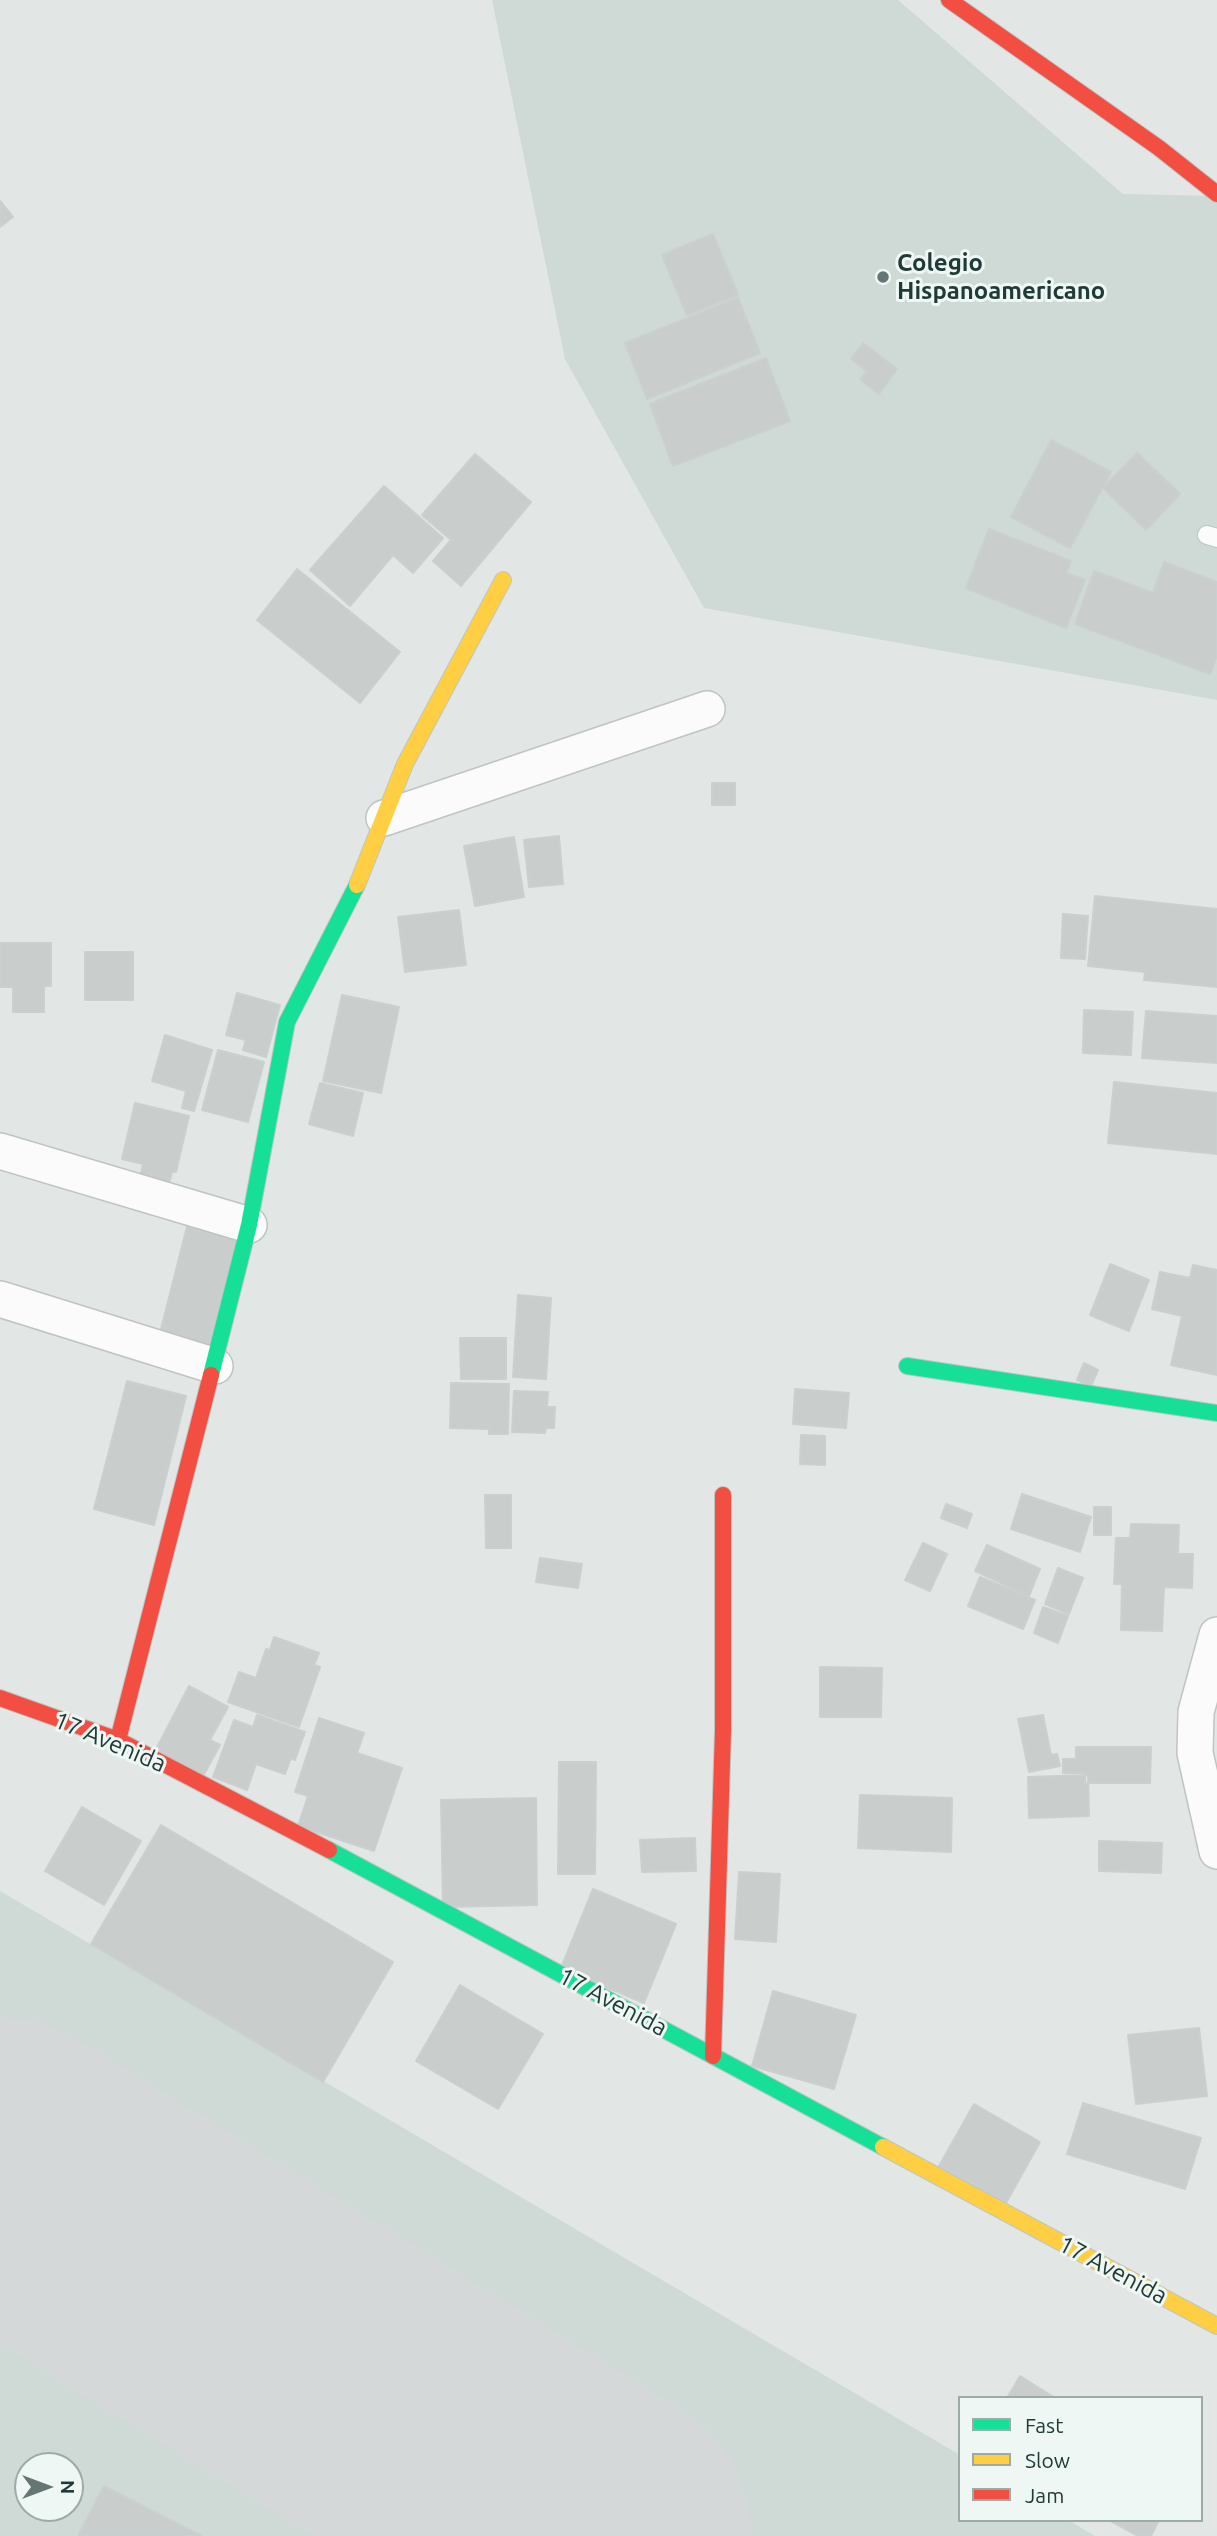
<!DOCTYPE html>
<html>
<head>
<meta charset="utf-8">
<style>
  body { margin:0 }
  #map { position:relative; width:1217px; height:2536px; overflow:hidden; background:#e2e7e6; font-family:Ubuntu,sans-serif }
  canvas { display:block }
  .legend { position:absolute; left:958px; top:2396px; width:245px; height:126px; box-sizing:border-box; background:#eff7f4; border:2px solid #9caba8; margin:0; padding:9px 12px; list-style:none; font-size:21px; color:#203a37 }
  .legend li { display:flex; align-items:center; gap:14px; height:35px }
  .legend b { width:35px; border:2px solid #9caba8 }
  .north { position:absolute; left:14px; top:2452px; width:70px; height:70px; box-sizing:border-box; background:#eff7f4; border:2px solid #9caba8; border-radius:50%; rotate:90deg; font-size:19px; font-weight:700; line-height:28px; text-align:center; color:#203a37 }
  .north::after { content:''; display:block; margin:auto; width:24px; height:32px; background:#647774; clip-path:polygon(50% 0,100% 100%,50% 72%,0 100%) }
</style>
</head>
<body>
<div id="map">
<canvas width="1217" height="2536"></canvas>
<ul class="legend">
<li><b style="height:9px;background:#16e098"></b>Fast</li>
<li><b style="height:9px;background:#ffcf43"></b>Slow</li>
<li><b style="height:9px;background:#f24e42"></b>Jam</li>
</ul>
<div class="north">N</div>
</div>
<script>
const ctx = document.querySelector('canvas').getContext('2d');
ctx.lineJoin = 'round';
function fillPath(path, color) { ctx.fillStyle = color; ctx.fill(path, 'evenodd'); }
function stroke(path, color, width, dash) { ctx.strokeStyle = color; ctx.lineWidth = width; ctx.lineCap = dash ? 'butt' : 'round'; ctx.setLineDash(dash || []); ctx.stroke(path); }
function drawText(font, color, halo, rows, align = 'center') {
  ctx.font = font + ' Ubuntu,sans-serif'; ctx.lineWidth = 6; ctx.setLineDash([]); ctx.textBaseline = 'middle'; ctx.strokeStyle = halo; ctx.fillStyle = color; for (const [text, x, y, turn = 0] of rows) {
    ctx.save(); ctx.translate(x, y); ctx.rotate((+turn || 0) * Math.PI / 180); ctx.textAlign = isNaN(turn) ? turn : align; if (halo) ctx.strokeText(text, 0, 0); ctx.fillText(text, 0, 0); ctx.restore();
  }
}
fillPath(new Path2D(`
  M492,0H898L1123,194L1217,196V700L704,608L565,359Z
  M0,1891L960,2455V2520H1068L1095,2536H0ZM28,2466H70V2508H28Z`), '#cfd9d6');
stroke(new Path2D(`
  M0,2168L601,2536`), '#d4d8d8', 301);
const building = new Path2D(`
  M0,201L13,217L0,227Z
  M713,234L738,295L687,315L662,255Z
  M738,298L760,353L647,399L625,343Z
  M863,343L897,369L879,394L860,379L867,371L851,359Z
  M766,358L790,421L673,466L650,404Z
  M1051,440L1111,472L1070,548L1011,517Z
  M1137,453L1180,494L1146,530L1103,488Z
  M475,454L531,502L461,586L433,561L451,540L422,515Z
  M384,486L443,538L413,573L393,555L350,606L310,570Z
  M989,529L1071,561L1066,573L1085,580L1066,628L966,588Z
  M1164,562L1217,582V655L1210,674L1075,624L1094,571L1153,593Z
  M297,569L400,652L360,703L257,620Z
  M712,783H735V805H712Z
  M559,836L563,884L529,887L524,840Z
  M514,837L524,897L475,906L464,846Z
  M1095,896L1217,909V987L1144,980L1145,972L1088,966Z
  M459,910L466,965L405,972L398,917Z
  M1063,914L1088,916L1085,959L1061,958Z
  M0,943H51V986H44V1012H13V987H0Z
  M85,952H133V1000H85Z
  M237,993L280,1005L266,1057L243,1050L246,1040L226,1035Z
  M342,995L399,1007L381,1093L323,1081Z
  M1084,1010L1133,1012L1131,1055L1083,1053Z
  M1146,1011L1217,1016V1063L1142,1058Z
  M165,1035L212,1050L194,1111L182,1108L186,1091L152,1081Z
  M218,1050L264,1062L248,1122L202,1110Z
  M1114,1082L1217,1093V1154L1108,1143Z
  M320,1083L363,1093L353,1136L309,1124Z
  M135,1103L189,1116L176,1172H172L169,1183L140,1177L143,1164L122,1159Z
  M189,1219L239,1232L209,1346L160,1333Z
  M1110,1264L1149,1280L1129,1331L1090,1315Z
  M1193,1265L1217,1270V1375L1171,1365L1182,1316L1152,1309L1160,1272L1190,1278Z
  M518,1295L551,1298L546,1379L513,1377Z
  M460,1338H506V1379H461Z
  M1084,1363L1098,1370L1091,1386L1077,1380Z
  M127,1381L186,1396L154,1525L94,1509Z
  M451,1383L509,1384L508,1434H489V1429L450,1428Z
  M795,1389L849,1393L846,1428L793,1424Z
  M514,1391L548,1392L547,1407H555L554,1428H546L545,1433L512,1432Z
  M801,1435L825,1436V1465L800,1464Z
  M1022,1494L1091,1517L1080,1552L1011,1529Z
  M485,1495H511V1548H486Z
  M946,1504L972,1514L967,1528L941,1518Z
  M1094,1507H1111V1535H1094Z
  M1131,1524L1179,1525L1178,1554H1193L1192,1588L1164,1587L1162,1631L1121,1630L1122,1584H1114L1116,1538H1130Z
  M923,1543L947,1554L930,1591L905,1580Z
  M987,1545L1040,1569L1029,1596L975,1571Z
  M540,1558L582,1564L578,1588L536,1582Z
  M1058,1568L1083,1578L1069,1614L1045,1604Z
  M980,1577L1035,1600L1023,1629L968,1606Z
  M1043,1607L1068,1616L1058,1643L1034,1633Z
  M274,1637L319,1653L314,1665L320,1667L299,1727L228,1702L239,1672L256,1678L266,1649L270,1650Z
  M820,1667L882,1668L881,1717H820Z
  M189,1686L228,1707L210,1740L220,1745L202,1778L154,1753Z
  M257,1715L305,1732L295,1760L291,1758L285,1774L256,1764L247,1790L213,1777L234,1720L253,1727Z
  M1043,1715L1051,1755L1057,1754L1060,1766L1029,1772L1018,1719Z
  M319,1718L364,1733L357,1753L402,1768L374,1851L298,1826L308,1796L295,1792Z
  M1076,1747H1151L1150,1783H1085V1773H1063V1759H1076Z
  M559,1762H596L595,1874H558Z
  M1088,1775L1089,1816L1029,1818L1028,1777Z
  M860,1795L952,1798L951,1852L858,1848Z
  M536,1798L537,1905L443,1907L441,1800Z
  M82,1807L141,1841L104,1905L45,1871Z
  M161,1825L393,1962L323,2082L91,1944Z
  M695,1838L696,1871L642,1872L640,1840Z
  M1099,1841L1162,1843L1161,1873L1099,1871Z
  M739,1872L780,1874L776,1942L735,1939Z
  M593,1889L676,1924L644,2003L561,1968Z
  M460,1985L543,2034L498,2109L416,2061Z
  M773,1991L856,2015L834,2089L752,2066Z
  M1199,2028L1207,2096L1136,2104L1128,2035Z
  M1083,2103L1201,2138L1185,2189L1067,2154Z
  M974,2104L1040,2142L1006,2203L939,2166Z
  M1020,2376L1055,2398H1007Z
  M104,2486L201,2536H78Z
  M1109,2520H1159L1151,2536H1138Z`);
fillPath(building, '#c9cecd');
stroke(building, '#cad0cf', 2);
const lane = new Path2D(`
  M1207,535L1217,538`);
const street = new Path2D(`
  M384,818L707,709
  M0,1151L249,1225
  M0,1299L215,1366
  M1217,1635L1196,1712L1195,1753L1217,1851`);
const fast = new Path2D(`
  M907,1366L1217,1413
  M211,1375L249,1225L287,1022L357,885
  M329,1850L883,2147`);
const slow = new Path2D(`
  M357,885L405,764L503,580
  M883,2147L1217,2326`);
const jam = new Path2D(`
  M949,0L1159,148L1217,194
  M0,1698L118,1740L329,1850
  M118,1740L211,1375
  M713,2056L723,1730V1495`);
stroke(lane, '#bfc4c3', 20);
stroke(street, '#bfc4c3', 38);
stroke(fast, '#bec5c3', 18);
stroke(slow, '#bec5c3', 18);
stroke(jam, '#bec5c3', 18);
stroke(lane, '#fbfbfb', 18);
stroke(street, '#fbfbfb', 35);
stroke(fast, '#16e098', 16);
stroke(slow, '#ffcf43', 16);
stroke(jam, '#f24e42', 16);
for (const [x, y, r, color] of [
  [883,277,7,"#647774"]
]) { const dot = new Path2D(); dot.arc(x, y, r, 0, 2 * Math.PI); ctx.fillStyle = color; ctx.fill(dot); stroke(dot, '#eff7f4', 2.5); }
drawText('bold 24px', '#203a37', '#eff7f4', [
  ["Colegio",897,263],
  ["Hispanoamericano",897,291]
], 'left');
drawText('24px', '#203a37', '#eff7f4', [
  ["17 Avenida",110,1742,23],
  ["17 Avenida",613,2002,28],
  ["17 Avenida",1113,2270,28]
]);
</script>
</body>
</html>
